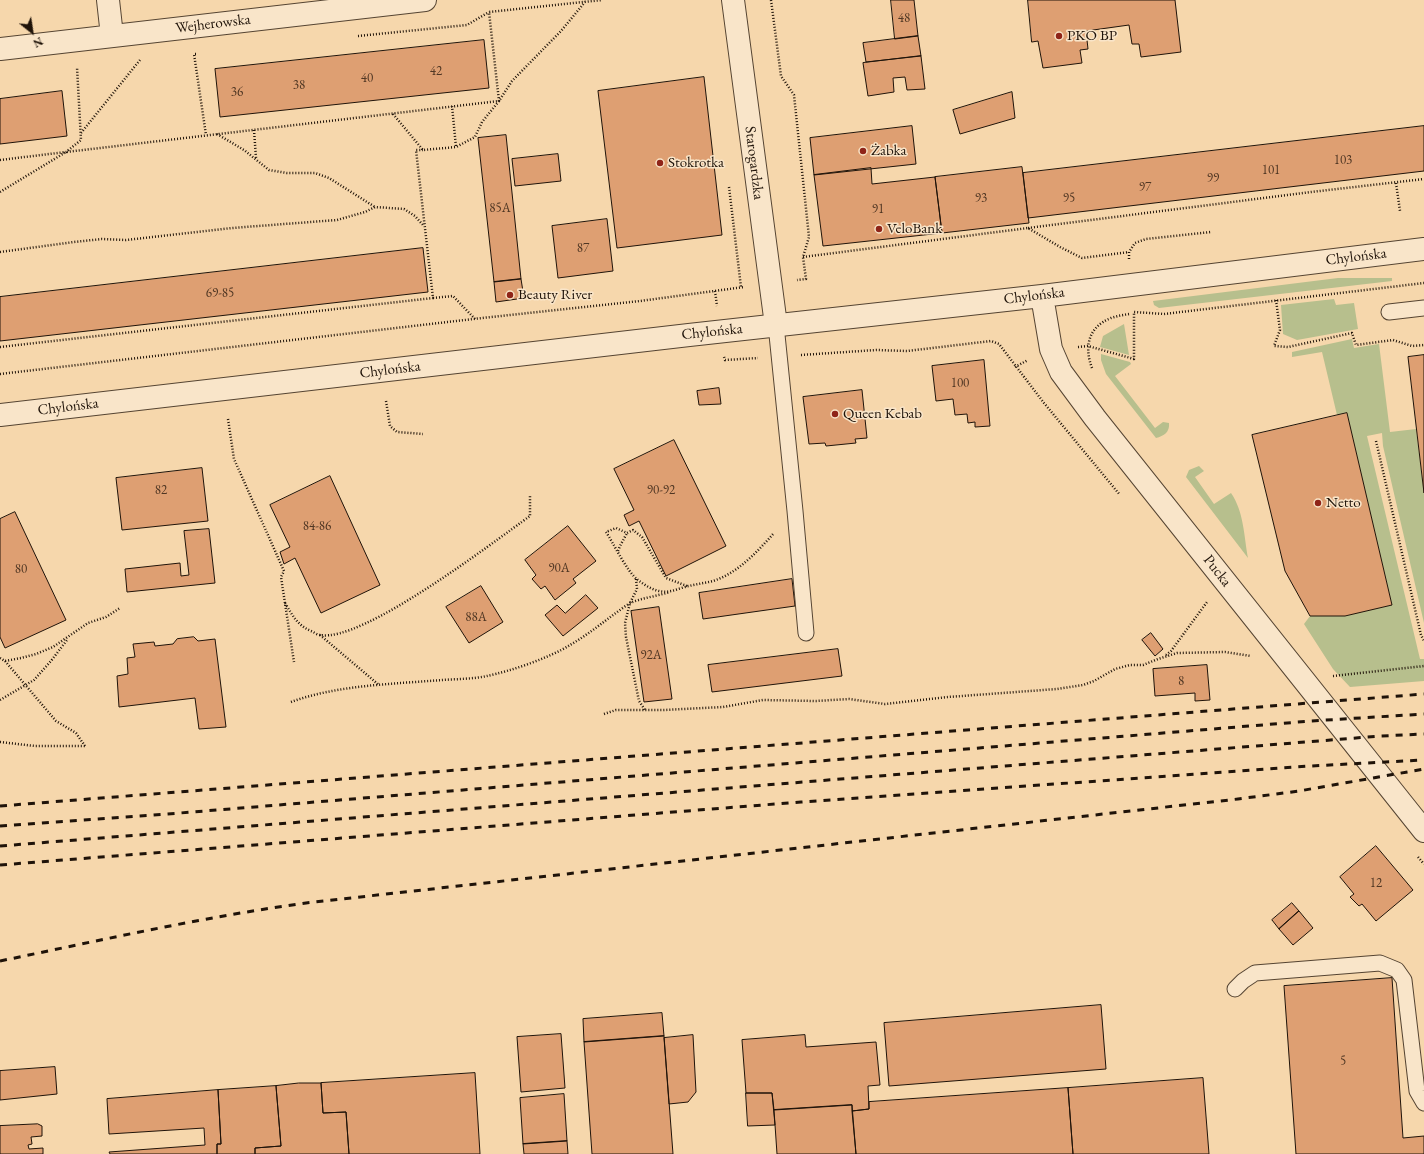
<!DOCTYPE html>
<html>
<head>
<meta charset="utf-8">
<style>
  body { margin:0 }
  #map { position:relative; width:1424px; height:1154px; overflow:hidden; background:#f6d7ac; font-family:"EB Garamond",serif }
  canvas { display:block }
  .north { position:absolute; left:12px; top:12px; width:40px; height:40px; -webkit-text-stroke:3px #f9e5c9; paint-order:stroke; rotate:150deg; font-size:11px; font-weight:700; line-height:16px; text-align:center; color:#1f1309 }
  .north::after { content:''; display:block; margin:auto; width:14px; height:18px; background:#1f1309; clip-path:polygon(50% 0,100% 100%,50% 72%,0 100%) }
</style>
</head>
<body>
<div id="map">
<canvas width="1424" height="1154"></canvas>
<div class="north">N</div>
</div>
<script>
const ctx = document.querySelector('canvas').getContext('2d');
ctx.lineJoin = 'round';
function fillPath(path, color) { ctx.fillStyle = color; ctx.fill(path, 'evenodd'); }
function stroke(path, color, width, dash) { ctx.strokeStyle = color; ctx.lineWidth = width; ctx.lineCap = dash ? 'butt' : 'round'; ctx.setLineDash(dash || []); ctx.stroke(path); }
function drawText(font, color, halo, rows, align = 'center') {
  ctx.font = font + ' "EB Garamond",serif'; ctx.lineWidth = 3; ctx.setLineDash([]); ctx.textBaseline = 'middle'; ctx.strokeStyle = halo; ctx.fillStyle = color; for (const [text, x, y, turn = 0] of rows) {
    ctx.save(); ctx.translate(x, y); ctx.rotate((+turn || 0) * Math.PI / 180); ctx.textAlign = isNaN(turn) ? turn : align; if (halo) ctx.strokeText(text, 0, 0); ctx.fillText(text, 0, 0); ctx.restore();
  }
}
fillPath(new Path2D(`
  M1338,278H1392V281L1159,308L1154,305L1153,301Z
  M1334,299L1336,305L1354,303L1358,329L1297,340L1283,334L1281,305Z
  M1124,324L1129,355L1100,347L1103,336Z
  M1352,339L1354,348L1379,344L1390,432L1416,429L1424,493V623L1383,446L1382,433L1367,436L1420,659H1424V681L1350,687L1333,669L1304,624L1310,616H1345L1392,605L1347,413L1337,415L1322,352L1292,357V352Z
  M1101,354L1130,362L1131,364L1115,376L1155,428L1163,422L1169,423C1170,432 1164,436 1156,438L1106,374L1101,360Z
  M1199,466L1204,471L1195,477L1214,504L1231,493C1244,512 1244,536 1248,558L1186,477L1189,470Z`), '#b7bf8d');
const building = new Path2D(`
  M891,0H914L918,36L895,39Z
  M1028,0H1175L1181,52L1141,57L1139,44H1132L1129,25L1086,31L1088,49L1080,50L1082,63L1043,68L1038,41L1032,42Z
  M918,36L921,56L866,62L863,43Z
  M484,40L489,88L220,117L215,69Z
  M921,56L925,89L907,90L905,77L893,78L894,92L868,96L863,63Z
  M704,77L722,235L617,248L598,91Z
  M62,91L67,136L0,144V99Z
  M1012,92L1015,118L960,134L953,110Z
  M912,126L916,164L814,175L810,138Z
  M1424,126V171L1028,218L1023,173Z
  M506,135L521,279L494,282L478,138Z
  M558,154L561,181L515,186L512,159Z
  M1022,167L1029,223L942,233L935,177Z
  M871,168L872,184L935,177L942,233L823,246L814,175Z
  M607,219L613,271L558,278L552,226Z
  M423,248L428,292L0,341V297Z
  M521,279L524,298L496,302L494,282Z
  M1424,355V493L1408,357Z
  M984,360L990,426L975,427V422L968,423L967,414L955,415L953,399L936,401L932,366Z
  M719,388L721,404L699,405L697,391Z
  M862,390L867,438L855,439L856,443L826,446L825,443L809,444L803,397Z
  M1347,413L1392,605L1345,616H1310L1285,571L1252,435Z
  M674,440L726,546L666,576L639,521L629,526L624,515L634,510L614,469Z
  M202,468L208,521L122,530L116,478Z
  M330,476L380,585L321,613L295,558L284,564L280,552L290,547L270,505Z
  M15,512L66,620L5,648L0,637V519Z
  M568,526L596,561L573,579L576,583L555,600L545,586L541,589L532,579L536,575L525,560Z
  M209,529L215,583L127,592L125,569L180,563L181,576L189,575L184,531Z
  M792,579L795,606L703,619L699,593Z
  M481,586L503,622L469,643L446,607Z
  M586,595L598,608L563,636L545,615L557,605L565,613Z
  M659,607L672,699L644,702L631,611Z
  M1151,633L1163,649L1155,656L1142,640Z
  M194,637L198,641L215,639L226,727L199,729L195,698L119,707L117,676L128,674L127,658L135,657L133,644L154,642L155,646L173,644L177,639Z
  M838,649L842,676L712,692L708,665Z
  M1207,665L1210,700L1195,701V693L1155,696L1153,669Z
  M1376,846L1413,890L1376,921L1362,904L1359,906L1350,897L1354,894L1340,877Z
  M1292,903L1299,911L1279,929L1272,920Z
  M1299,911L1313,928L1293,945L1279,929Z
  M1392,978L1403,1138L1424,1136V1154H1296L1284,986Z
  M1101,1005L1106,1069L889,1086L884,1023Z
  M662,1013L664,1036L584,1042L583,1019Z
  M561,1034L565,1088L521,1092L517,1037Z
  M693,1035L696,1092L688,1102L669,1104L664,1038Z
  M805,1035L806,1047L876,1042L880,1085L868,1086L869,1109L852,1111V1105L774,1110L772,1093H746L742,1040Z
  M664,1036L673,1154H592L584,1042Z
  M55,1067L57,1094L0,1100V1071Z
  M475,1073L480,1154H349L346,1112L323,1113L321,1083Z
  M1203,1078L1209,1154H1073L1068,1088Z
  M299,1083H321L323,1113L346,1112L349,1154H255V1148L281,1146L276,1086Z
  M276,1086L281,1146L255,1148V1154H217V1144H221L218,1090Z
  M1068,1088L1073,1154H856L852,1111L869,1109V1102Z
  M218,1090L221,1144H217V1154H110L109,1152L205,1145L204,1128L109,1134L107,1099Z
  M746,1093H772L775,1125L748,1126Z
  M564,1094L567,1141L523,1144L520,1098Z
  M852,1105L856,1154H777L774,1110Z
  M38,1124L42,1126V1136L31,1137L32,1144L28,1145L29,1149L43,1148V1154H0V1126Z
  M567,1141L568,1154H524L523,1144Z`);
fillPath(building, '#de9f72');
stroke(building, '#1f1309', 1);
const service = new Path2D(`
  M1389,312L1424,308
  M776,325L795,511L806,633
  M1235,989L1243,981L1255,973L1380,963L1397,970L1404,980L1417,1091L1424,1103`);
const minor = new Path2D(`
  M108,0L112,36
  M733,0L776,325
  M0,49L425,0`);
const tertiary = new Path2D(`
  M1042,296L1051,349L1061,372L1095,418L1424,831
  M0,415L689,335L1042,296L1424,249`);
stroke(service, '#554432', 17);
stroke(minor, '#554432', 24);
stroke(tertiary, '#554432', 24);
stroke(new Path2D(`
  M771,0L781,76L794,95L809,237L803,257L806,279L797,280
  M358,36L467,25L489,12
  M196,54H194L206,135
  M452,106L456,147
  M393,114L423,150L456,147L475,137L482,122L499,101L512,81L561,31L585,2
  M254,130L256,158
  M81,133L140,60
  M217,134L244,150L269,170L287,173H315L329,178L375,207
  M0,160L66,152L81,140L77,67
  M1396,183L1400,211
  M729,187L741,287
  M0,192L66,152L499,101L489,12L602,0
  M1028,228L1311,192L1424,179
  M0,252L74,242L102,239L126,240L232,228L337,220L365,212L375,207L404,209L415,216L423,225
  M803,257L1028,228L1060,247L1082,258L1129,252
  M1129,259V252L1135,243L1146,239L1211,232
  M715,291L717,306
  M433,298L453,296L475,319
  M1276,300L1280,330L1274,346L1288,347L1352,333L1356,345L1393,340L1412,346L1424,345
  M0,347L433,298L416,150H423
  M1078,347L1088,346L1134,359V312L1164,314L1424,283
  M801,355L876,350L907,351L991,341L999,344L1044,403L1120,495
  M724,357L725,360L758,358
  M1015,367L1028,360
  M1092,368C1084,347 1088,327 1111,318C1117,316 1123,315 1129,314
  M0,374L482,318L640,301L744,287
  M386,401L390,426L397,432L423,434
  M228,419L234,459L284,571L281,577L294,662
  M1376,441L1421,635L1424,641
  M618,551L620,546L627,533
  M636,579L637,589L630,603L625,623L626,637L639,701L645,710
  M687,586L666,578L642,537L633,530L627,533L616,528L606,532C614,544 627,572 638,580C647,587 659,594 671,591C677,590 683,587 689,586C697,584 705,583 713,581C738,573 757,552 774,533
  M285,603C293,616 297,625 311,631C314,632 317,635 320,635C362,643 492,543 530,516V496
  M320,635L379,685
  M1166,655L1171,651L1207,602
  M0,658L5,661L21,658L36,654L53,647L88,623L106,617L120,608
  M5,661L56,721L76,733L85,746
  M1333,676L1424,666
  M0,700L34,680L51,661L67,640
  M291,702C337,685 393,684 442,680C457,679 473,679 487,676C511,671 549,658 570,645C591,633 609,617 630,603C642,598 657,596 670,592
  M604,714L616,710H664L723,707L763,700L816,701L849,699L885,704L948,697L1057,689L1083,685L1094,681L1115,669L1130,665H1143L1158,659L1177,653L1225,652L1251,656
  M0,742L35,746H85
  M1418,857L1424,864`), '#1f1309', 2.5, [1, 2]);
stroke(service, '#f9e5c9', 15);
stroke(minor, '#f9e5c9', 22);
stroke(tertiary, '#f9e5c9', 22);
stroke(new Path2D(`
  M0,806L1424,694
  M0,826L180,813L1311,721L1424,714
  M0,846L1381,736L1424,734
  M0,865L801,802L1310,766L1424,760
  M0,961C102,940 203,917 306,903L1238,799L1299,791L1424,769`), '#1f1309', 3, [7, 7]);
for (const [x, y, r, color] of [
  [1059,36,4,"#8f2418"],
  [863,151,4,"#8f2418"],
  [660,163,4,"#8f2418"],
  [879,229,4,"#8f2418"],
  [510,295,4,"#8f2418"],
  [835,414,4,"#8f2418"],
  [1318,503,4,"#8f2418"]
]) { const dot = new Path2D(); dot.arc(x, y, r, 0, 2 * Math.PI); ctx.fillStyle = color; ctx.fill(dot); stroke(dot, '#f9e5c9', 1.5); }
drawText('13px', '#4f3623', null, [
  ["48",904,18],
  ["42",436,71],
  ["40",367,78],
  ["38",299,85],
  ["36",237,92],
  ["103",1343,160],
  ["101",1271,170],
  ["99",1213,178],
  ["97",1145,187],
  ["93",981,198],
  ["95",1069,198],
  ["85A",500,208],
  ["91",878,209],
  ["87",583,248],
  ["69-85",220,293],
  ["100",960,383],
  ["82",161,490],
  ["90-92",661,490],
  ["84-86",317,526],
  ["90A",559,568],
  ["80",21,569],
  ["88A",476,617],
  ["92A",651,655],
  ["8",1181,681],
  ["12",1376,883],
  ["5",1343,1061]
]);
drawText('15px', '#1f1309', '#f9e5c9', [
  ["Wejherowska",213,24,-7],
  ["Starogardzka",754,163,83],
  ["Chylońska",1356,257,-7],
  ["Chylońska",1034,296,-7],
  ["Chylońska",712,332,-6],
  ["Chylońska",390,370,-7],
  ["Chylońska",68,407,-7],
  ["Pucka",1217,571,52]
]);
drawText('15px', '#1f1309', '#f9e5c9', [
  ["PKO BP",1067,36],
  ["Żabka",871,151],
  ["Stokrotka",668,163],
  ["VeloBank",887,229],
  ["Beauty River",518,295],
  ["Queen Kebab",843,414],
  ["Netto",1326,503]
], 'left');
</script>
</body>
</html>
